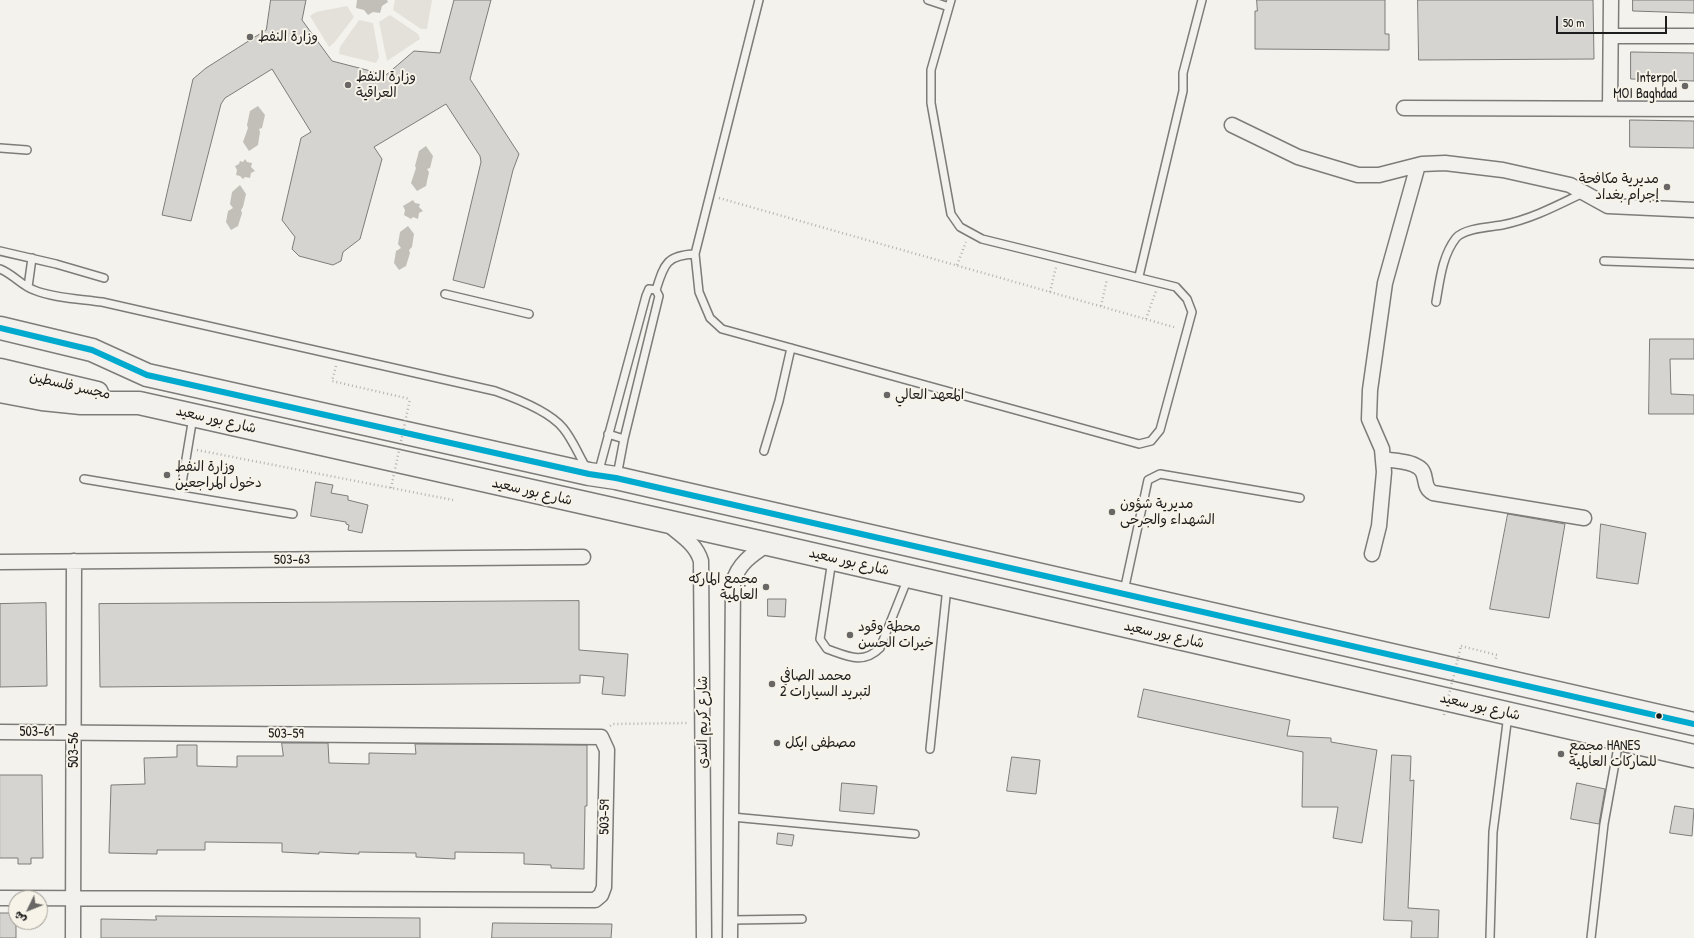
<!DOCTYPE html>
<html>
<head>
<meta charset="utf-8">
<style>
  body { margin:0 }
  #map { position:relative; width:1694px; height:938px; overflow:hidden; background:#f4f2ec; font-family:"Patrick Hand","Playpen Sans Arabic",sans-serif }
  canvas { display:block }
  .north { position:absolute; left:8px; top:890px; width:40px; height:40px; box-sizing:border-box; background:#f7f3e8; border:1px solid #9f9d96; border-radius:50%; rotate:227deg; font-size:11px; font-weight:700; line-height:16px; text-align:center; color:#1c1c1c }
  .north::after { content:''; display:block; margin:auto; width:14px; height:18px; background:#686765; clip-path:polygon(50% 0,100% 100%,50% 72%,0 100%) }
  .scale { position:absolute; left:1556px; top:16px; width:111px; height:18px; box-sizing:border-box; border:2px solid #1c1c1c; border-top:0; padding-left:5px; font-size:12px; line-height:14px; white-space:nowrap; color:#1c1c1c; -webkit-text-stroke:3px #f7f3e8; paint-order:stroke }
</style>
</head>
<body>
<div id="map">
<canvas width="1694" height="938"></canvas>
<div class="north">ش</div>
<div class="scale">50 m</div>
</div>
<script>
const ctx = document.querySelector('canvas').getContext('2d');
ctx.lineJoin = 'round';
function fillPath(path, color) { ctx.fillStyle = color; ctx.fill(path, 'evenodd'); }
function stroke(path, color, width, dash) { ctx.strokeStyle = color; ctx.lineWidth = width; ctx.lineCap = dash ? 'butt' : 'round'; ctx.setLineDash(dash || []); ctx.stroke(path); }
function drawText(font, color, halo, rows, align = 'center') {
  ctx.font = font + ' "Patrick Hand","Playpen Sans Arabic",sans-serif'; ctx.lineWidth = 4; ctx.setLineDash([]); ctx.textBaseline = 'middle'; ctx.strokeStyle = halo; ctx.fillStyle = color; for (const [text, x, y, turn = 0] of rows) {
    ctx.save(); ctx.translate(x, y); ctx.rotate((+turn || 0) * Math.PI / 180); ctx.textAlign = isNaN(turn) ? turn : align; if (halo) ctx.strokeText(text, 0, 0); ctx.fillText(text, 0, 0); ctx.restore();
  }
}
fillPath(new Path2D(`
  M395,0H432L427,29H421L393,10Z
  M347,6L354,17L334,43L329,47L310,16L316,12Z
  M390,15L418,34L420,39L387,61L379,22Z
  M359,20L373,23L379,57L376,63L339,54L340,47Z`), '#e4e1da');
fillPath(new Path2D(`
  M357,0H387L388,2L382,6L380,13L373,12L368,15L364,10L356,8Z
  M258,106L265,115L262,128L259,129L260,132L258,145L249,151L243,142L248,128L247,125L250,111Z
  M426,146L433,156L430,168L427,169L429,172L426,186L417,191L411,183L416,168L415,166L419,151Z
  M245,159L247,162L252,163L251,167L255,171L251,173L250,178L245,177L243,179L240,176L236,175L237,170L235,166L239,164L240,161L243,162Z
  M240,185L246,194L243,207L241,210L242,213L238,226L231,230L226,222L228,211L233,208L230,204L232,192Z
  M413,200L415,203L420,204L419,207L423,211L419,213L418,219L413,217L411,219L404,215L405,210L403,206Z
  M408,226L414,234L412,247L409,250L410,253L406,266L399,270L394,263L396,251L401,248L398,244L400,232Z`), '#c2bfb8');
const building = new Path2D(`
  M271,0H306L302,20L332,61L386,75L414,51L440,53L454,0H491L470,79L519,154L513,170L484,288L453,280L481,162L480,156L446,104L374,147L382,159L360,239L343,252L341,261L333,265L299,256L292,249L295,237L282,220L301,138L311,132L272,69L225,98L221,104L191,221L162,215L193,79L206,68L266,30Z
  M1257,0H1385V34H1389V50L1255,49V11H1257Z
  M1418,0H1593L1594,59L1419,60Z
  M1633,0H1694V13L1633,11Z
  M1631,52L1694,53V81L1631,79Z
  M1630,120L1694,121V148L1630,147Z
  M1650,339H1694V359H1670L1671,394L1694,395V414H1649Z
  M316,482L333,485L331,493L348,496V500L368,505L362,533L348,530L349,525L346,524V522L311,516Z
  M1508,514L1565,524L1549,618L1490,609Z
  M1601,524L1646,533L1638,584L1597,578Z
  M768,599H786L785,617L768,616Z
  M579,601V650L628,654L625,696L602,694L604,677L580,675V683L100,687L99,604Z
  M46,603L47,686L0,687V604Z
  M1144,689L1290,720L1287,736L1331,738V742L1377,750L1362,843L1333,838L1338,807H1302L1303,752L1138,717Z
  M282,743H328L329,763L369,764V753L416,754L415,744L587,745V806H585L584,869L551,868V865L524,864V853L455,852V859L416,857V853L359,852V854L319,852V854L282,852V843L205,842V850H157V854L109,853L111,785L145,784L144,758L177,757V745H197V766L237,767V756H283Z
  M1392,755L1411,756L1410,781L1414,780L1408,908L1439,910L1438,938H1411L1412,921L1384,920Z
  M1012,757L1040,760L1036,794L1007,791Z
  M0,775H42L43,858H31V864H18V858H0Z
  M842,783L877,786L874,814L840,811Z
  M1577,783L1605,789L1599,824L1571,819Z
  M1675,806L1694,809L1692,836L1670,833Z
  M778,833L794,835L792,846L777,844Z
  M0,913H16V938H0Z
  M156,916L420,918V938H101V919L156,920Z
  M493,923L612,924L611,938H492Z`);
fillPath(building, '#d5d4d0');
stroke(building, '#7d7c7a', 1);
const lane = new Path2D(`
  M759,0L695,254L699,292L710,318L722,329L1139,444L1151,441L1160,430L1192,312L1187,299L1176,287L982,239L960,227L951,214L931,103V70L951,0
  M928,0L949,7
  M0,148L27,150
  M0,251L56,264L104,278
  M1604,261L1694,264
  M0,269C13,274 22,286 34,290C53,298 81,299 102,302L495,391C515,398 550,412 563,428C573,440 579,456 587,469
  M1139,276L1183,91V73L1202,0
  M28,287L32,258
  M445,294L529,314
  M1436,302C1440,280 1442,256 1456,238C1464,228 1491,227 1502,225C1532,219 1558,205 1585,192
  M608,434L624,439
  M764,451L779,401L791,348
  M598,474L646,296L649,289L656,290
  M617,476L624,439L659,296L656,290C664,265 666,255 695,254
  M84,479L293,514
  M180,495L193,417
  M832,560L820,639L827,649C847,656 863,665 880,648L908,578
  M1124,591L1148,480L1160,474L1300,498
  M930,749L947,587
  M732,817L915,834
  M731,920L802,919
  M1490,938L1493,832L1508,715
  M1591,938L1604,824L1619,741`);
const street = new Path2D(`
  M1611,36H1694
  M1404,108L1694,109
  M1610,108L1611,0
  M1232,125L1298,157L1358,175H1379L1422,164L1445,163L1503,170L1570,185L1608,206L1694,210
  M1384,459C1394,461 1410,461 1418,467C1429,473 1421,487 1433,493L1584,518
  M669,525C682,536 696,544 701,561L704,938
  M1372,554L1379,526L1384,472L1382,449L1369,419L1370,390L1385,283L1418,165
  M0,562L583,557
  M0,732L601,737L607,750L604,887L601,895L595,900L0,898
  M73,938L74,561
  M730,938L733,583C738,564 751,555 768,544`);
const primary = new Path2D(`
  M0,328L92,350L147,375L589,474L616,478L1694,724
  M0,370L97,393
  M0,391L42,399L81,403H139L768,544L1694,756`);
stroke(lane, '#7d7c7a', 10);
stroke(street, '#7d7c7a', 17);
stroke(primary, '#7d7c7a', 25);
stroke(new Path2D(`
  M719,198L1177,328
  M957,265L966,242
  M1050,292L1056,267
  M1101,306L1107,279
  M1146,319L1156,291
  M336,366L332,381L410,399
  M197,450L453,500
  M1461,646L1497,655L1495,661
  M610,726L613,724L688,723`), '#b4b3b0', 2.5, [1, 3]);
stroke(lane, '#f2f1ed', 7);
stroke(street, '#f2f1ed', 14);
stroke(primary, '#f2f1ed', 22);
stroke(new Path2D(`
  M391,488L410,399
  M1444,715L1461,646`), '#b4b3b0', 2.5, [1, 3]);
stroke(new Path2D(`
  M0,328L92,350L147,375L589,474L616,478L1694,724`), '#00a9ce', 6);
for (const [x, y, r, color] of [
  [250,37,4,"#686765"],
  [348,85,4,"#686765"],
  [1685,86,4,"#686765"],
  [1667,187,4,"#686765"],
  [887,395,4,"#686765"],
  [167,475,4,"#686765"],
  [1112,512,4,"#686765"],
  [766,587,4,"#686765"],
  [850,635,4,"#686765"],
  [772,684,4,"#686765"],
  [1659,716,3.5,"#1c1c1c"],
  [777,743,4,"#686765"],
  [1561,754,4,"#686765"]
]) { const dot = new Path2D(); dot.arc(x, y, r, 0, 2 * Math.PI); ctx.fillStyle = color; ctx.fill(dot); stroke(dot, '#f7f3e8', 1.5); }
drawText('14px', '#1c1c1c', '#f7f3e8', [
  ["وزارة النفط",258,37],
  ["وزارة النفط",356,77],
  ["العراقية",356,93],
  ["Interpol",1677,78,"right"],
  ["MOI Baghdad",1677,94,"right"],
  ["مديرية مكافحة",1659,179,"right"],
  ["إجرام بغداد",1659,195,"right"],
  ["المعهد العالي",895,395],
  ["وزارة النفط",175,467],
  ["دخول المراجعين",175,483],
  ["مديرية شؤون",1120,504],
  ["الشهداء والجرحى",1120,520],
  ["مجمع الماركه",758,579,"right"],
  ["العالمية",758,595,"right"],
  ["محطة وقود",858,627],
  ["خيرات الحسن",858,643],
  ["محمد الصافي",780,676],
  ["لتبريد السيارات 2",780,692],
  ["مصطفى ايكل",785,743],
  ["مجمع HANES",1569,746],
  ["للماركات العالمية",1569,762]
], 'left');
drawText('14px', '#1c1c1c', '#f7f3e8', [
  ["مجسر فلسطين",70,386,13],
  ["شارع بور سعيد",216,420,13],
  ["شارع بور سعيد",532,492,13],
  ["503-63",292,560,-1],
  ["شارع بور سعيد",849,562,13],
  ["شارع بور سعيد",1164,635,13],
  ["شارع بور سعيد",1480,707,13],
  ["شارع كريم الندى",703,722,-90],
  ["503-61",37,732],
  ["503-59",286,734,1],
  ["503-56",74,750,-90],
  ["503-59",605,817,-89]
]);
</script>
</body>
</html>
